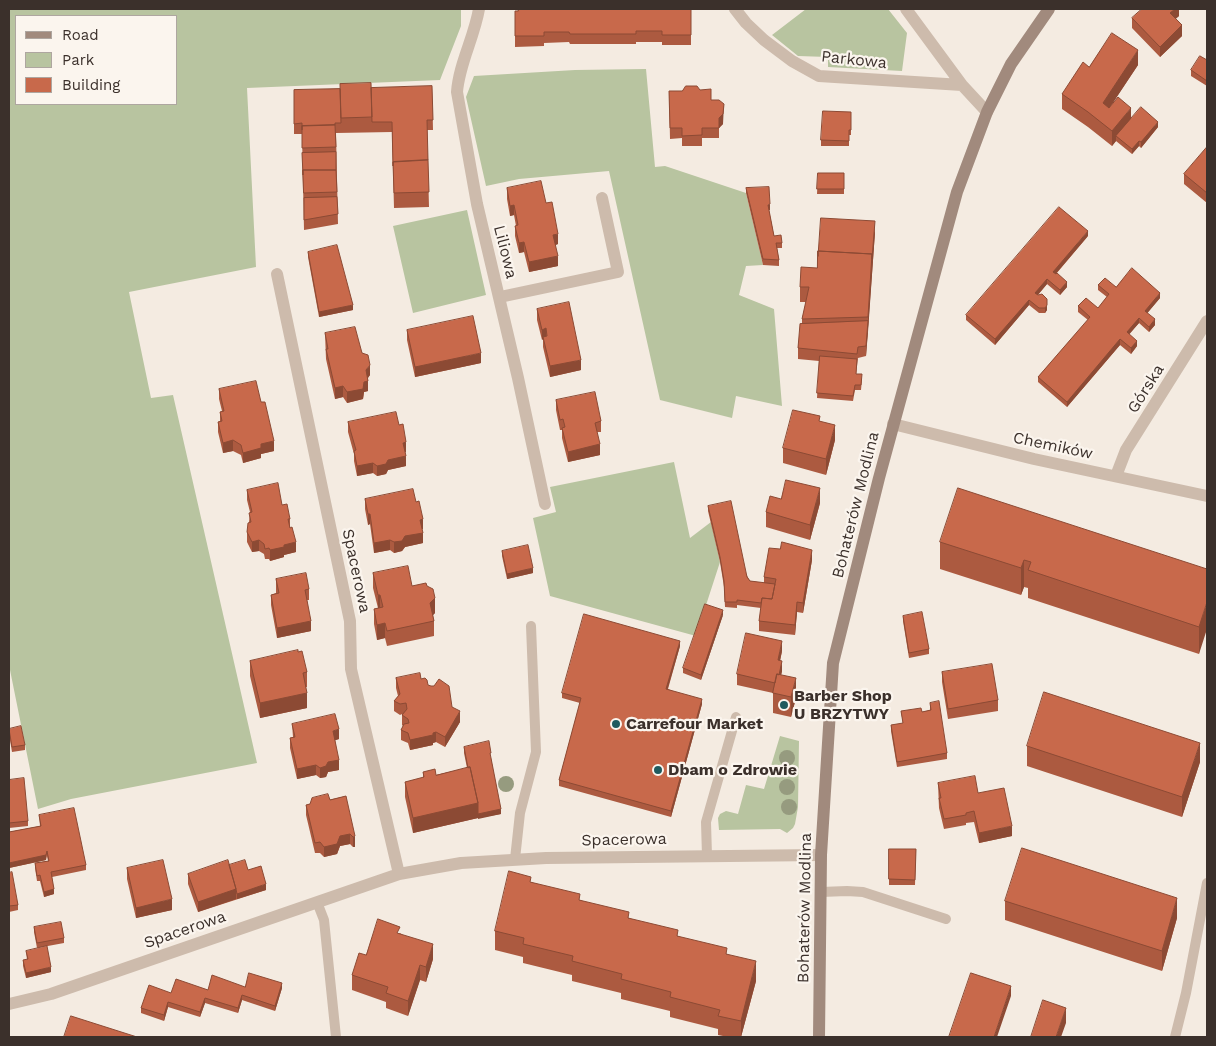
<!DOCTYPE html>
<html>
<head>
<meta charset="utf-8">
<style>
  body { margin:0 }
  #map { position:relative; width:1216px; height:1046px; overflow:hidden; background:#f4ebe1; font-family:"Work Sans",sans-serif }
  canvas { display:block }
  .frame { position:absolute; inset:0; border:10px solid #3b302b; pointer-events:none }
  .legend { position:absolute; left:15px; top:15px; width:162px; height:90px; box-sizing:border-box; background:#fbf5ee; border:1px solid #aea6a0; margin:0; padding:6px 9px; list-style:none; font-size:15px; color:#3b302b }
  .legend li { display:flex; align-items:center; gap:10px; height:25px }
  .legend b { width:25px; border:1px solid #aea6a0 }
</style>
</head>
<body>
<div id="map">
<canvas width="1216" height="1046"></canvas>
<div class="frame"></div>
<ul class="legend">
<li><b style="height:6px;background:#a18a7d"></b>Road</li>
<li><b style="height:14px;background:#b8c4a0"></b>Park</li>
<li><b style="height:14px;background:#c8694b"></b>Building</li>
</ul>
</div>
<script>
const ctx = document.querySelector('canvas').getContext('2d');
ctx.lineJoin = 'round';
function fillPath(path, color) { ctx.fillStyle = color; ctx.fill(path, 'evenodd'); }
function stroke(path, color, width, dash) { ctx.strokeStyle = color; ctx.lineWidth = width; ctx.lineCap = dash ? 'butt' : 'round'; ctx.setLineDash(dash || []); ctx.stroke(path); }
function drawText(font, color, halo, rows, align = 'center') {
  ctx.font = font + ' "Work Sans",sans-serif'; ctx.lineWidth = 4.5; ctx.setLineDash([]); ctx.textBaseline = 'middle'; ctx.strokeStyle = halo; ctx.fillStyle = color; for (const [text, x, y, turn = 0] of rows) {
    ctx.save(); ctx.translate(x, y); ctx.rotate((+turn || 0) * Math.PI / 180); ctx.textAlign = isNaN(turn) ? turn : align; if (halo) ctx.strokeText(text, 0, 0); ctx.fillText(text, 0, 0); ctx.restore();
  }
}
fillPath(new Path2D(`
  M9,9H461V26L440,80L247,88L256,267L129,292L151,398L173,395L257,763L71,799L38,809L9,665ZM16,16H176V104H16Z
  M806,9H888L907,33L902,71L828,67V57L798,56L772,35Z
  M646,69L655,167L665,166L746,193L763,265L746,266L739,295L774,309L782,406L736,396L732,418L660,400L609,171L519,179L486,186L466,97L474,76L575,70Z
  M467,210L486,295L413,313L393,226Z
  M674,462L690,538L711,522L720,562L696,636L550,596L533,518L556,512L550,487Z
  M780,736L799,741L798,807L795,824L793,828L787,833L780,829L719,830L718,818L720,814L726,811L738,814L746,785L764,789Z`), '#b8c4a0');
stroke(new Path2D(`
  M707,856L706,822L736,717
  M515,859L520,813L536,752L531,626
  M821,892L847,891L863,892L946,919
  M317,902L324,920L336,1037
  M1175,1037L1186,993L1207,883`), '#cdbbac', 10);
stroke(new Path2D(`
  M479,9C474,38 459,64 457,92L477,204L518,378L545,504
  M735,9L746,23L764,40L792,61L819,76L962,85
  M906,9L962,85L987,112
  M277,274L350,621L351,669L399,874
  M500,297L618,272L602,198
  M893,424L1034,459L1207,496
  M1116,476L1126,450L1207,321
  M9,1004L51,994L399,874L461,863L546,858L821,855`), '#cdbbac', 12);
stroke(new Path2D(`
  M819,1037L821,855L833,663L879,478L957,192L987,112L1011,64L1049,9`), '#a18a7d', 12);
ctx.fillStyle = '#969b7f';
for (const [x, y] of [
  [787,758],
  [506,784],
  [787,787],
  [789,807]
]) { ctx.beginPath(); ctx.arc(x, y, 8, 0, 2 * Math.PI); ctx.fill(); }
fillPath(new Path2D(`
  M691,9V45H662V42H636V44H570L569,42L544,43V46L515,47V11Z
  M1179,9V16L1175,19L1182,36L1160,57L1132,28V18Z
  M1207,60V86L1191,76V70Z
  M1138,65L1109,108L1131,118L1158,127L1141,148L1139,146L1132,154L1116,141L1112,146L1088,127L1062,109V94L1089,67Z
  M432,86L433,130H427L429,207L394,208L392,132L336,133L338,224L304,230L302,134H294V90Z
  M700,90L711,100L723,124L719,128V138H702V146H682V138L670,139L669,91H682Z
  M851,112V135H849V146H821V140Z
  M1207,147V203L1184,184V174Z
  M818,173H844V194H817Z
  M507,188L546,203L558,244L555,245L558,266L529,272L524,252L519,253L515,236V226H516L514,215L510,216L507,199Z
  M746,188L770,210H769L774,236L782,243V248H777L779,260V266L763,265L746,193Z
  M875,232L866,356L858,358L856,374L862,379L861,390H855L853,401L817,398L819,361L798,359V348L802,324V319L806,302H800V287L817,268L818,256Z
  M1088,236L1056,274L1067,287L1060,295L1047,284L1038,295L1047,310L1045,313H1039L1029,305L995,345L966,320V315Z
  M308,252L353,310L319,317L308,257Z
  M1098,285L1116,287L1160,298L1147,313L1155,325L1149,332L1139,323L1129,334L1137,346L1131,354L1120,345L1067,407L1038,382V377L1088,320L1078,312V306L1098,308L1107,297L1098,290Z
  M537,309L581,370L550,377L543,347V339L542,340L537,320Z
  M407,330L481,363L415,377L407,340Z
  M325,333L362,353L370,375L368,378V391L364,392L363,399L347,403L343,397L335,399L326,359Z
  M219,389L261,402L274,451L261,454V458L243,463L241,455L233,451L223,453L218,432V422L220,421V412L222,411L219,399Z
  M556,400L601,421V432H597L600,455L568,462L562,438V430H560L556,410Z
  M820,421L835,440L826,475L783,463V448Z
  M348,422L406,452H405L406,466L388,470L386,474L377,476L373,473L357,476L354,461V454L348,432Z
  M247,490L282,505L290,519V528L296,552L284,555V557L270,561L269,559H265L264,554L259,551L252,552L247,542V532L249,522L250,512L247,500Z
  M365,499L416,502L423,529H422L423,543L405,547L402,551L394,553L390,550L374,553L370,524L368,525L365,509Z
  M781,499L820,503L810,540L766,527V512Z
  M708,506L750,581L764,583V577L812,560L803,613L797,612L795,635L759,631V621L761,608L737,605V608L725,607L724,587L720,562L708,511Z
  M940,542L1207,569L1199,654L1028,598V588L1024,587L1021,595L940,569Z
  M502,551L533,573L507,579L502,556Z
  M373,573L412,586L435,613L433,615L434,621V636L387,646L385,638L377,640L374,624V609L378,608L373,588Z
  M276,579L309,589V600H307L311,631L277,638L271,605V595L276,593Z
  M723,615L701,680L683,673V668Z
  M903,616L929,649V654L909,658L903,621Z
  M680,646L668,689L702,704L671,817L559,786V780L580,703L562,698V693Z
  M782,651L780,661L782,671L781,675L796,698L791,717L773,713V693L737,685V674Z
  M298,652L307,672V687H306L307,708L260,718L250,676V661Z
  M942,672L998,700V711L948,719L942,682Z
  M396,678L421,679L452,707L460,722L445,747L436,742L433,743V745L410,750L408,743L401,740V730L403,726L402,725V714L400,715L394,711V701L398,696L396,688Z
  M930,703L947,753V759L897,767L891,731V725L903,724L901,711L922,712L930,710Z
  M292,724L339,739L335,740L339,770L328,772L326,777L320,778L316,775L297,779L290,748V738L293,737Z
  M9,729L25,745V750L12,752L9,734Z
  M1027,746L1200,762L1182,817L1027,766Z
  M464,747L491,758L501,814L478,818L413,833L405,797V782L423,778V772L436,775L467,768L464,753Z
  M9,780L28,821V826L9,828Z
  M938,783L1012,836L979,843L974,822L966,823V825L944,829L939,808Z
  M346,796L355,847H353L350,844L340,846L337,854L324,857L320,853H315L306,815V805Z
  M39,815L86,865V870L52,877L54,894L44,897L40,881H37L35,868V863L48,861L47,856L46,860L9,868V832L40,826Z
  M889,849H916L915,885H889Z
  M229,865L248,870L266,890L198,912L188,884V874Z
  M127,868L172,910L136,918L127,879Z
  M9,873L18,905V910L9,912Z
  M531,882L727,954L756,981L741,1037H728L718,1035V1029L670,1017V1011L621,999V993L572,981V975L523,963V957L495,950V931Z
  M1005,901L1177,918L1162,971L1005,920Z
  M34,927L64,938V943L37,948L34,932Z
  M400,933L433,959L426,982L420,980L408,1016L386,1008V1002L352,990V975L366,955Z
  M26,951L51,972L26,978L23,966V960H27Z
  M245,987L282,988L275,1011L242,1000L238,1013L205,1003L200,1017L168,1007L164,1021L141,1013V1008L171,993Z`), '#ac5a40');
fillPath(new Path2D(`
  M1175,9H1179V16L1170,24V13Z
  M1182,25V36L1160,57V47Z
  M1138,50V65L1103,118V103Z
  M724,104L723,124L719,128V138V118Z
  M1131,108V123L1116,136V141L1112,146V131Z
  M1158,122V127L1141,148V142Z
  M1139,141V146L1132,154V149Z
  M770,204V210H768V205Z
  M514,205V215L510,216V206Z
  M875,221V232L868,332V317Z
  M1088,231V236L1053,277V272Z
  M558,234V244L553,246V235Z
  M524,242V252L519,253V243Z
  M558,256V266L529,272V262Z
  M1047,279V284L1035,298V293Z
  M1067,282V287L1060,295V290Z
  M1160,293V298L1145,316V311Z
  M1029,300V305L995,345V339Z
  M353,305V310L319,317V312Z
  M1047,305V310L1045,313V308Z
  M1139,318V323L1127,337V332Z
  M1155,319V325L1149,332V327Z
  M868,321V332L866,356V346Z
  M546,328V339L543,337V339L542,340V330Z
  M1120,339V345L1067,407V402Z
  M1137,341V346L1131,354V348Z
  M481,353V363L415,377V367Z
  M581,360V370L550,377V366Z
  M370,365V375L366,380V370Z
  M368,381V391L364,392L363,399L347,403V392L364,382Z
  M343,386V397L335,399V388Z
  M835,425V440L826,475V459Z
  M233,440V451L223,453V443Z
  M274,441V451L261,454V458L243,463V453L261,444Z
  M406,442V452L403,453V443Z
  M600,444V455L568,462V452Z
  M406,456V466L388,470L386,474L377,476V466L388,460Z
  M373,463V473L357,476V466Z
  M820,488V503L810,540V525Z
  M368,514H370V524L368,525Z
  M423,519V529L420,530V520Z
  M423,533V543L405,547L402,551L394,553V542L405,536Z
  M259,540V551L252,552V542Z
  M390,540V550L374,553V543Z
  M296,542V552L284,555V557L270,561V550L284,545Z
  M812,550V560L803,613V603Z
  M1024,560V587L1021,595V568Z
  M533,568V573L507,579V574Z
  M378,595H380V610H378Z
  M435,598V613L430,618V603Z
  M797,602V612L795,635V625Z
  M1207,602V629L1199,654V627Z
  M723,610V615L701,680V675Z
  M311,621V631L277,638V628Z
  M385,623V638L377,640V625Z
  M680,641V646L666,694V689Z
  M782,641V651L778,670V660Z
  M782,661V671L777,694V684Z
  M796,678V698L791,717V697Z
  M307,693V708L260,718V703Z
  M702,699V704L671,817V811Z
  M460,711V722L445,747V737Z
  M339,729V739L333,741V731Z
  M436,732V742L433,743V745L410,750V740Z
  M1200,743V762L1182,817V797Z
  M339,760V770L328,772L326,777L320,778V768L328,762Z
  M316,765V775L297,779V769Z
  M478,803V818L413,833V818Z
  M501,809V814L478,819V814Z
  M1012,826V836L979,843V833Z
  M350,834V844L340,846L337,854L324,857V847L340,836Z
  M355,836V847H353V837Z
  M46,855V860L9,868V863Z
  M266,884V890L237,899V894Z
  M54,889V894L44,897V892Z
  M236,889V899L198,912V902Z
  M1177,898V918L1162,971V951Z
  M172,899V910L136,918V908Z
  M433,944V959L426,982V967Z
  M756,961V981L741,1037V1021Z
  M420,965V980L408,1016V1001Z
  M51,967V972L26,978V973Z
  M282,983V988L275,1011V1006Z
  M1011,986V996L997,1037H994Z
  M242,995V1000L238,1013V1008Z
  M205,998V1003L200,1017V1012Z
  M168,1002V1007L164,1021V1015Z
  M1066,1008V1023L1061,1037H1056Z`), '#8c4a34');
const building = new Path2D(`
  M518,9H691V35H662V31H636V34H570L569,32H544V36H515V11H518Z
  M1142,9H1175L1170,13L1182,25L1160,47L1132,18Z
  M1112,33L1138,50L1103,103L1109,108L1118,97L1131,108L1112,131L1088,112L1062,94L1083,62L1089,67Z
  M1200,56L1207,60V81L1191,70Z
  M371,83L372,117L341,118L340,84Z
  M432,86L433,120H427L428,160L393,162V166L392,122H372L371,88Z
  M686,86H697L700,90L711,89V100H719L724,104L723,114L719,118V128H702V135L682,136V128H670L669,91H682Z
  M340,89L341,123H335V125L302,126V130V123L294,124V90Z
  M1141,107L1158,122L1141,142L1139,141L1132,149L1116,136Z
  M823,111L851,112V130H849V141L821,140Z
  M335,125L336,147L302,148V126Z
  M1207,147V193L1184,174Z
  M336,152V170H303V175L302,153Z
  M428,160L429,192L394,193L393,162Z
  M303,170H336L337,192L304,193Z
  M818,173H844V189H817Z
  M541,181L546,203L552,202L558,234L553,235L558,256L529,262L524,242L519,243L515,226L518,225L514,205L510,206L507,188Z
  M769,187L770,204L768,205L774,236L781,235L782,243H776L779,260L763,259L746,188Z
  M337,197L338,214L304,220V198Z
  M1059,207L1088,231L1053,272L1056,274L1057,273L1067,282L1060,290L1047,279L1035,293L1038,295L1042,294L1047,299V305L1045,308H1039L1029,300L995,339L966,315Z
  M821,218L875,221L872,259V254L818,251V256Z
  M337,245L353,305L319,312L308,252Z
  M818,251L872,254L868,317L802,319L809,287H800L801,267L817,268Z
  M1132,268L1160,293L1145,311L1155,319L1149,327L1139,318L1127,332L1137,341L1131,348L1120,339L1067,402L1038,377L1090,317L1078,306L1086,298L1098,308L1109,294L1098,285L1105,278L1116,287Z
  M569,302L581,360L550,366L543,337L547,336L546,328L542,330L537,309Z
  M473,316L481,353L415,367L407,330Z
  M868,321L866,346L858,347L857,354L798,348L800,324Z
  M355,327L362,353L368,355L370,365L366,370L368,381L364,382L363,389L347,392L343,386L335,388L326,349H328L325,333Z
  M820,356L857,359L856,374H862L861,385H855L853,396L817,393Z
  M256,381L261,402H265L274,441L261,444V448L243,453L241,445L233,440L223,443L218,422L222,421L220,412L224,411L219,389Z
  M595,392L601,421L595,423L600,444L568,452L562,428L565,427L563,419L560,420L556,400Z
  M793,410L820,416L819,421L835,425L826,459L783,448Z
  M396,412L399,425L403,424L406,442L403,443L406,456L388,460L386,464L377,466L373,463L357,466L354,451L356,450L348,422Z
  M786,480L820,488L810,525L766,512L770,496L781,499Z
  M278,483L282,505L287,504L290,519H288L290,528L292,527L296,542L284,545V547L270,550L269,548L265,549L264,544L259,540L252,542L247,532L248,523L251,522L249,513L252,512L247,490Z
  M958,488L1207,569V602L1199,627L1028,570L1031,562L1024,560L1021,568L940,542Z
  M413,489L416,502L419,501L423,519L420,520L423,533L405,536L402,541L394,542L390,540L374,543L370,514H368L365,499Z
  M731,501L747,577L750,581L775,584L772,599L762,598L761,603L737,600V602H725L724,581L720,557L708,506Z
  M782,542L812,550L803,603L797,602L795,625L759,621L762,598L772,599L776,579L764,577L769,548L780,549Z
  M528,545L533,568L507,574L502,551Z
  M408,566L412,586L426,583L427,586L433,589L435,598L430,603L434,621L387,631L385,623L377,625L374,609L383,607L380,595H378L373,573Z
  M306,573L309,589L305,590L311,621L277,628L271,595L279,593L276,579Z
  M705,604L723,610L701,675L683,668Z
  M922,612L929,649L909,653L903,616Z
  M584,614L680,641L666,689L702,699L671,811L559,780L581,698L562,693Z
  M746,633L782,641L778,660L782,661L779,675L777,674L775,683L737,674Z
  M298,650V652L302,651L307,672L303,673L307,693L260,703L250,661Z
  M992,664L998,700L948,709L942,672Z
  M420,673L421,679L425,678L427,680L428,685L431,686H434L439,679L449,686L452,707L460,711L445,737L436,732L433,733V735L410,740L408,733L401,730L404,724L409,723L408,719L402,715L407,709L406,703L400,704L394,701L400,694L396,678Z
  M777,674L796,678L791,697L773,693Z
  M1044,692L1200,743L1182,797L1027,746Z
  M939,701L947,753L897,762L891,725L903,723L901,711L921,708L922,712L931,710L930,703Z
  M335,714L339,729L333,731L339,760L328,762L326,766L320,768L316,765L297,769L290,738L295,737L292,724Z
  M21,726L25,745L12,747L9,729Z
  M489,741L491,753H490L501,809L478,814V803L470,767L468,768L464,747Z
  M470,767L478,803L413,818L405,782L424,777L423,772L435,769L436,775Z
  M975,776L978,793L1004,788L1012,826L979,833L974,811L966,813V815L944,819L939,798H941L938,783Z
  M24,778L28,821L9,823V780Z
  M328,794L330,800L346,796L355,836L353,837L350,834L340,836L337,844L324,847L320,842L315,843L306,805L310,804L312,798Z
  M74,808L86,865L51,872L54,889L44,892L40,875L37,876L35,863L49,861L47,851L46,855L9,863V832L41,826L39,815Z
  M1022,848L1177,898L1162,951L1005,901Z
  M889,849H916L915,880L889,879Z
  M163,860L172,899L136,908L127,868Z
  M228,860L236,889L198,902L188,874Z
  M245,860L248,870L261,866L266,884L237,894L236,889L229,865Z
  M509,871L531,877L530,882L580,894L579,900L629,912L628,918L678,930L677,936L727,948L726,954L756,961L741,1021L718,1016L720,1010L670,997L671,992L621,979L622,974L572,961L573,956L523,944L524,938L495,931Z
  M12,872L18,905L9,906V873Z
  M378,919L400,927L397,933L433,944L426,967L420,965L408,1001L386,993L388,987L352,975L359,953L366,955Z
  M61,922L64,938L37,943L34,927Z
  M47,946L51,967L26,973L23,960L28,959L26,951Z
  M249,973L282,983L275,1006L242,995L238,1008L205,998L200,1012L168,1002L164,1015L141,1008L149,985L171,993L176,979L208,990L212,975L245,987Z
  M971,973L1011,986L994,1037H949Z
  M1043,1000L1066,1008L1056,1037H1031Z
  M71,1016L137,1037H64Z`);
fillPath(building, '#c8694b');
stroke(building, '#8c4a34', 1);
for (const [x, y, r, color] of [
  [784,705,5,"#1f5a5e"],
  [616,724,5,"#1f5a5e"],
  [658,770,5,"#1f5a5e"]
]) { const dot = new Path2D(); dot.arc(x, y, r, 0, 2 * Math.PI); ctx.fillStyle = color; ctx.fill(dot); stroke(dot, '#fbf5ee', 2); }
drawText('16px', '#3b302b', '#fbf5ee', [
  ["Parkowa",854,60,6],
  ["Liliowa",505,252,76],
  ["Górska",1146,389,-58],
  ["Chemików",1053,446,12],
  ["Bohaterów Modlina",856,505,-76],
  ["Spacerowa",356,571,78],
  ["Spacerowa",624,840,-1],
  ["Bohaterów Modlina",805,908,-89],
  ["Spacerowa",185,930,-19]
]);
drawText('bold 16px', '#3b302b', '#fbf5ee', [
  ["Barber Shop",794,696],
  ["U BRZYTWY",794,714],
  ["Carrefour Market",626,724],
  ["Dbam o Zdrowie",668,770]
], 'left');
</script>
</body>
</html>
